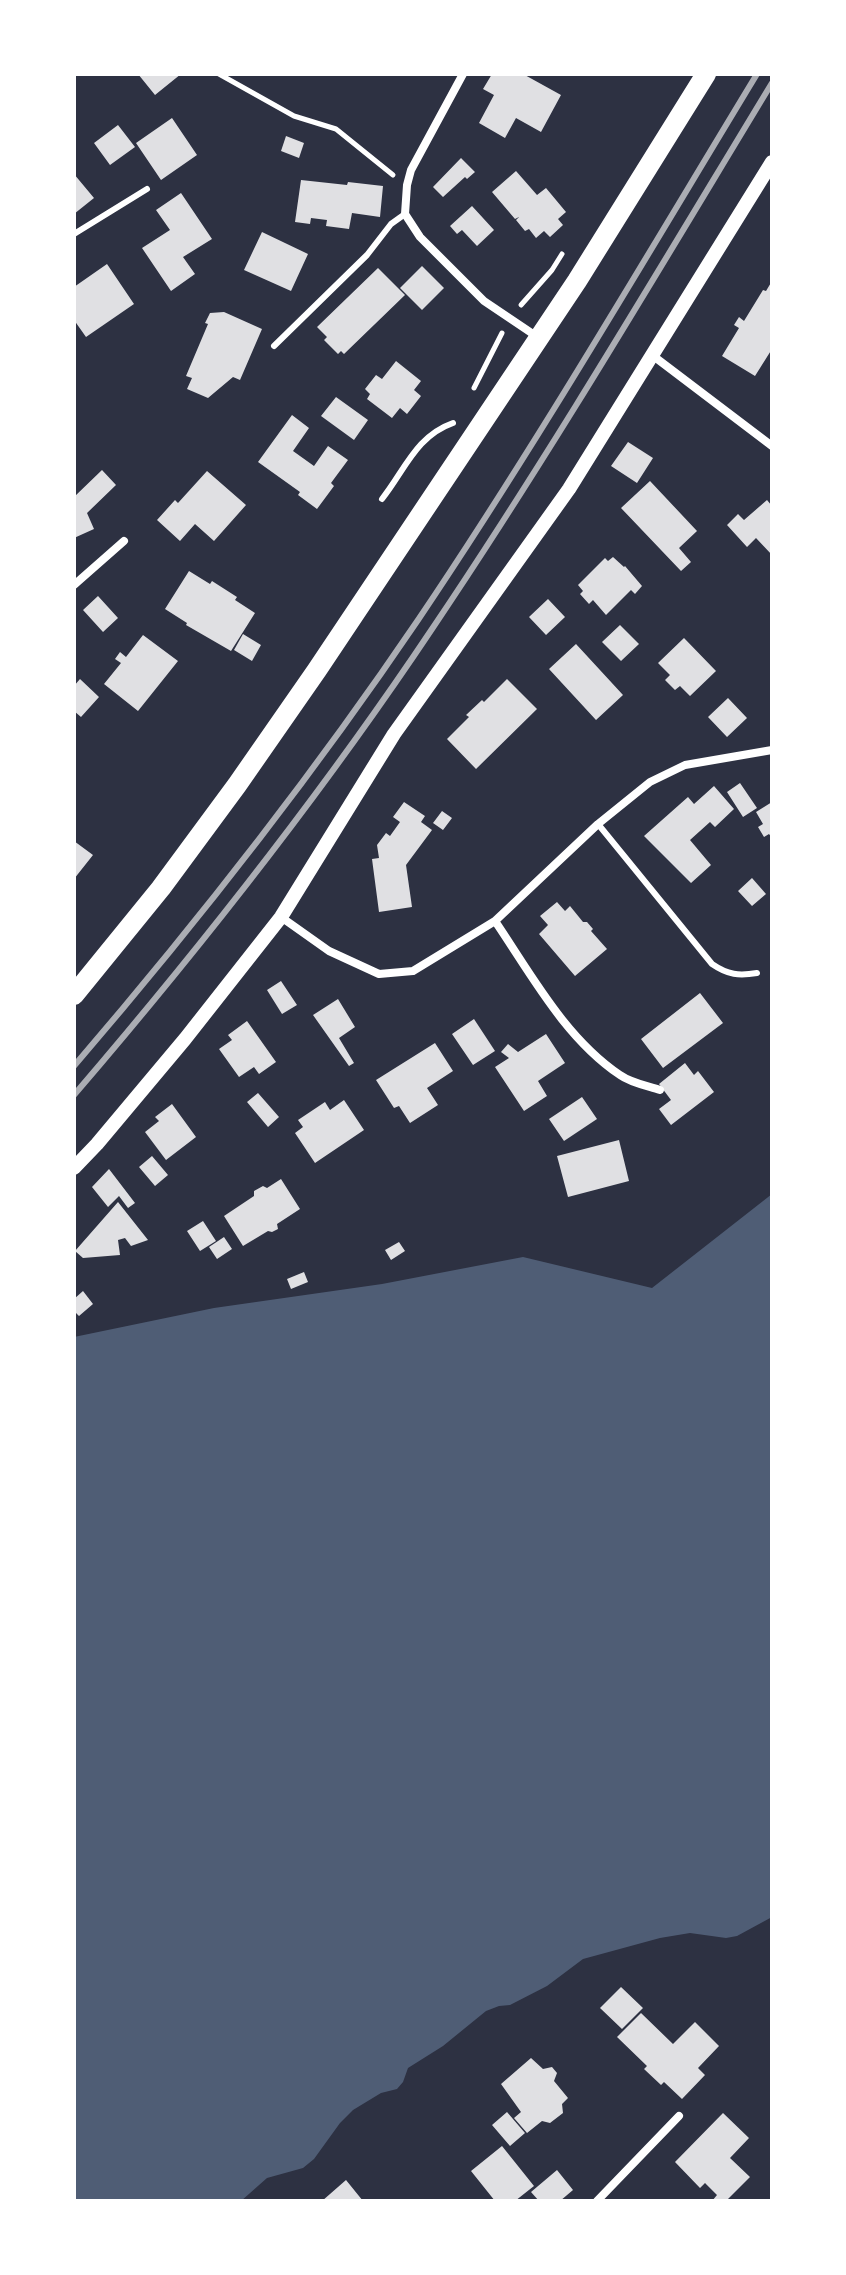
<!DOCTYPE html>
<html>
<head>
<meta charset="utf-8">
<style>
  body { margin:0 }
  #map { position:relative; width:846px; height:2275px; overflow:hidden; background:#2d3142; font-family:Mulish,sans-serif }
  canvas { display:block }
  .frame { position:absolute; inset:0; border:76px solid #fff; pointer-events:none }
</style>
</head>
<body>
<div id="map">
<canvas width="846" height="2275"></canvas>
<div class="frame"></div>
</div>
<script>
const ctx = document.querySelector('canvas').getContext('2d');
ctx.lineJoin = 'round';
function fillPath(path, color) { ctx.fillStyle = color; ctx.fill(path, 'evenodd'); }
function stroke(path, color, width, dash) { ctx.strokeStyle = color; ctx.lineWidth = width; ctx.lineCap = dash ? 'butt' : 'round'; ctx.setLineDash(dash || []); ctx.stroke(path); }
fillPath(new Path2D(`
  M772,1194V1917L737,1936L726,1938L690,1933L660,1938L583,1959L547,1986L510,2005L499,2006L486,2011L443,2046L408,2068L403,2082L397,2089L381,2093L353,2110L340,2123L314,2159L303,2168L267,2178L241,2201H74V1337L214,1308L382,1284L523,1257L652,1288Z`), '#4f5d75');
fillPath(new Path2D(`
  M138,74H181L155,95Z
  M492,74H523L561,95L541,132L516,118L505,138L479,123L494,95L483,89Z
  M172,118L197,155L161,180L136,143Z
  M118,125L135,147L110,165L94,143Z
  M286,136L304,143L299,158L281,151Z
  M461,158L475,172L467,179L465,177L443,197L433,187Z
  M516,171L537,195L546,188L566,212L558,219L563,225L550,237L544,231L536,238L529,229L525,231L516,220L519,217L515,219L492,192Z
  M74,174L94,198L74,214Z
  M301,180L347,185L348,182L383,186L380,217L352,213L349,229L326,226L327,220L311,218L310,224L295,222Z
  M181,193L212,239L183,257L195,274L171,291L142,248L170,230L156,210Z
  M472,206L494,230L477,246L462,230L457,234L450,226Z
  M262,232L308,254L291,291L244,270Z
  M107,264L134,304L86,337L74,320V287Z
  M422,266L444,288L422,310L400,288Z
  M378,268L405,295L344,354L341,351L338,354L324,340L327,337L317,327Z
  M772,281V349L755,376L722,356L739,328L734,325L739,317L744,321L763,290L766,291Z
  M224,312L262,329L240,380L233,377L208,398L187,389L192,378L186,376L208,324L205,323L210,313Z
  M396,361L421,381L414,390L421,396L407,414L400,408L392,418L367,399L370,394L365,389L376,375L382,379Z
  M336,397L368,420L354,440L321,416Z
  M292,415L309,428L293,451L314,466L328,446L348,460L331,483L334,486L317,509L298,495L300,492L258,462Z
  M628,442L653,458L637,483L611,466Z
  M102,470L116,485L87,513L94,529L74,538V497Z
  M207,471L246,505L214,541L195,524L180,541L157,520L175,500L178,503Z
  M650,481L697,531L679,548L691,562L681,571L621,508Z
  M767,500L772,506V555L756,538L747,547L727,525L738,514L744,520Z
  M613,557L624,567L625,566L642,586L635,594L631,590L606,615L593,600L589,604L580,594L583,591L578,585L605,558L608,561Z
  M189,571L210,584L212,581L237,597L235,600L255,613L231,651L186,625L187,623L165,609Z
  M98,596L118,618L103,632L83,610Z
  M548,599L565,617L546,635L529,617Z
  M620,625L639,644L621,661L602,642Z
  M243,634L261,645L252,661L234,650Z
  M143,635L178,661L138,711L104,684L121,663L115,659L120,652L126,657Z
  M684,638L716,671L690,696L680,686L675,690L665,680L670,675L658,663Z
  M576,644L623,695L596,720L549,669Z
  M80,679L99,697L81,717L74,711V686Z
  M507,679L537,709L476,769L447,739L469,717L466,715L482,700L484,702Z
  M728,698L747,718L727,737L708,717Z
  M740,783L757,808L743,817L727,792Z
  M714,786L734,809L715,827L710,822L690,840L711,865L691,883L644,836L688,797L694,804Z
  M404,802L425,816L421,822L432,830L406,865L412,907L379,912L372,859L379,858L377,845L386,833L390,836L400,822L393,817Z
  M772,802V838L769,834L764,837L758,827L763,824L756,812Z
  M442,811L452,818L443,830L433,823Z
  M74,841L93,855L74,879Z
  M752,878L766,894L752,906L738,891Z
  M557,902L565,911L570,906L583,922H587L593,929L591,931L607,949L575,976L539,934L548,925L540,916Z
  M281,981L297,1005L282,1014L267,990Z
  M700,993L723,1023L663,1068L641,1039Z
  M338,999L355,1027L339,1038L354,1063L349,1066L313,1015Z
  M474,1019L495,1051L473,1065L452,1034Z
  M247,1021L276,1062L259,1074L254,1067L239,1077L219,1049L232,1040L228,1035Z
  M546,1034L565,1063L538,1081L547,1096L524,1111L495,1067L509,1058L501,1052L508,1044L518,1052Z
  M435,1043L453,1071L427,1088L438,1105L410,1123L399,1106L394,1108L376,1080Z
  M685,1063L694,1075L698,1071L714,1092L671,1125L659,1109L671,1100L659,1084Z
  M258,1093L279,1117L268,1127L247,1102Z
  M582,1097L597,1119L564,1141L549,1119Z
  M344,1100L364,1130L315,1163L295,1133L303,1127L298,1120L325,1102L330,1110Z
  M172,1104L196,1137L166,1160L145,1132L159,1121L155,1117Z
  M619,1140L629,1181L568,1197L557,1156Z
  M152,1156L168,1175L155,1186L139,1167Z
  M109,1169L135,1203L128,1208L119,1196L108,1207L92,1187Z
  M281,1179L300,1209L277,1224L278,1229L272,1232L268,1231L243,1246L224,1216L254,1196V1191L263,1186L267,1188Z
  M118,1202L148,1240L131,1246L125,1238L118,1240L120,1255L83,1258L75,1251Z
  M203,1221L216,1241L200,1251L187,1231Z
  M224,1237L232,1249L217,1259L209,1247Z
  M399,1242L405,1251L391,1260L385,1250Z
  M304,1272L308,1282L291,1289L287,1279Z
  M83,1291L93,1304L79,1316L76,1313L74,1315V1299Z
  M621,1987L643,2008L622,2029L600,2008Z
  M641,2013L673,2044L695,2022L719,2046L698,2068L705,2075L682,2099L664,2082L661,2085L644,2069L647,2066L617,2037Z
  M531,2058L543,2069L552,2067L557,2073L554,2081L568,2098L562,2104L563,2113L550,2123L542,2121L527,2133L514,2118L521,2112L501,2084Z
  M507,2112L525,2133L510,2146L492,2125Z
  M723,2113L749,2138L730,2158L750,2177L726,2201H712L717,2195L705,2183L700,2188L675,2162Z
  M502,2146L534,2186L515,2201H495L471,2171Z
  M557,2170L573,2190L560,2201H539L531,2192Z
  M346,2180L363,2201H322Z`), '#e0e0e3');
stroke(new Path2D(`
  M219,74L294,116L336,129L393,175
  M521,305L552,270L562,254
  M474,388L502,333`), '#fff', 5);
stroke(new Path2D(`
  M74,234L147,189
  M274,346L367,255L391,224L405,214
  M382,499C405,470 416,436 453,423
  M598,824L712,964C728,975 739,976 757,973`), '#fff', 6);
stroke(new Path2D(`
  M463,74L411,170L407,185L405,214L420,237L484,301L539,338
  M652,355L772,446
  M74,585L124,541
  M281,917L329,951L379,974L413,971L495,921L598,824L650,782L685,765L772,750
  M495,921C531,974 565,1038 620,1075C631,1083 648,1086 660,1090
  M597,2201L679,2116`), '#fff', 8);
stroke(new Path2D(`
  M74,1168L97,1144L185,1039L281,917L394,734L569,489L772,162`), '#fff', 14);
stroke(new Path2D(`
  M74,995L161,888L237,785L317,670L577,281L706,74`), '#fff', 20);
stroke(new Path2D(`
  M74,1066C196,924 313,775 418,620C538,442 646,257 757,74
  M74,1095C201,947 323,792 432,629C552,451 661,266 772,83`), '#abadb3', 6);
</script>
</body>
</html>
